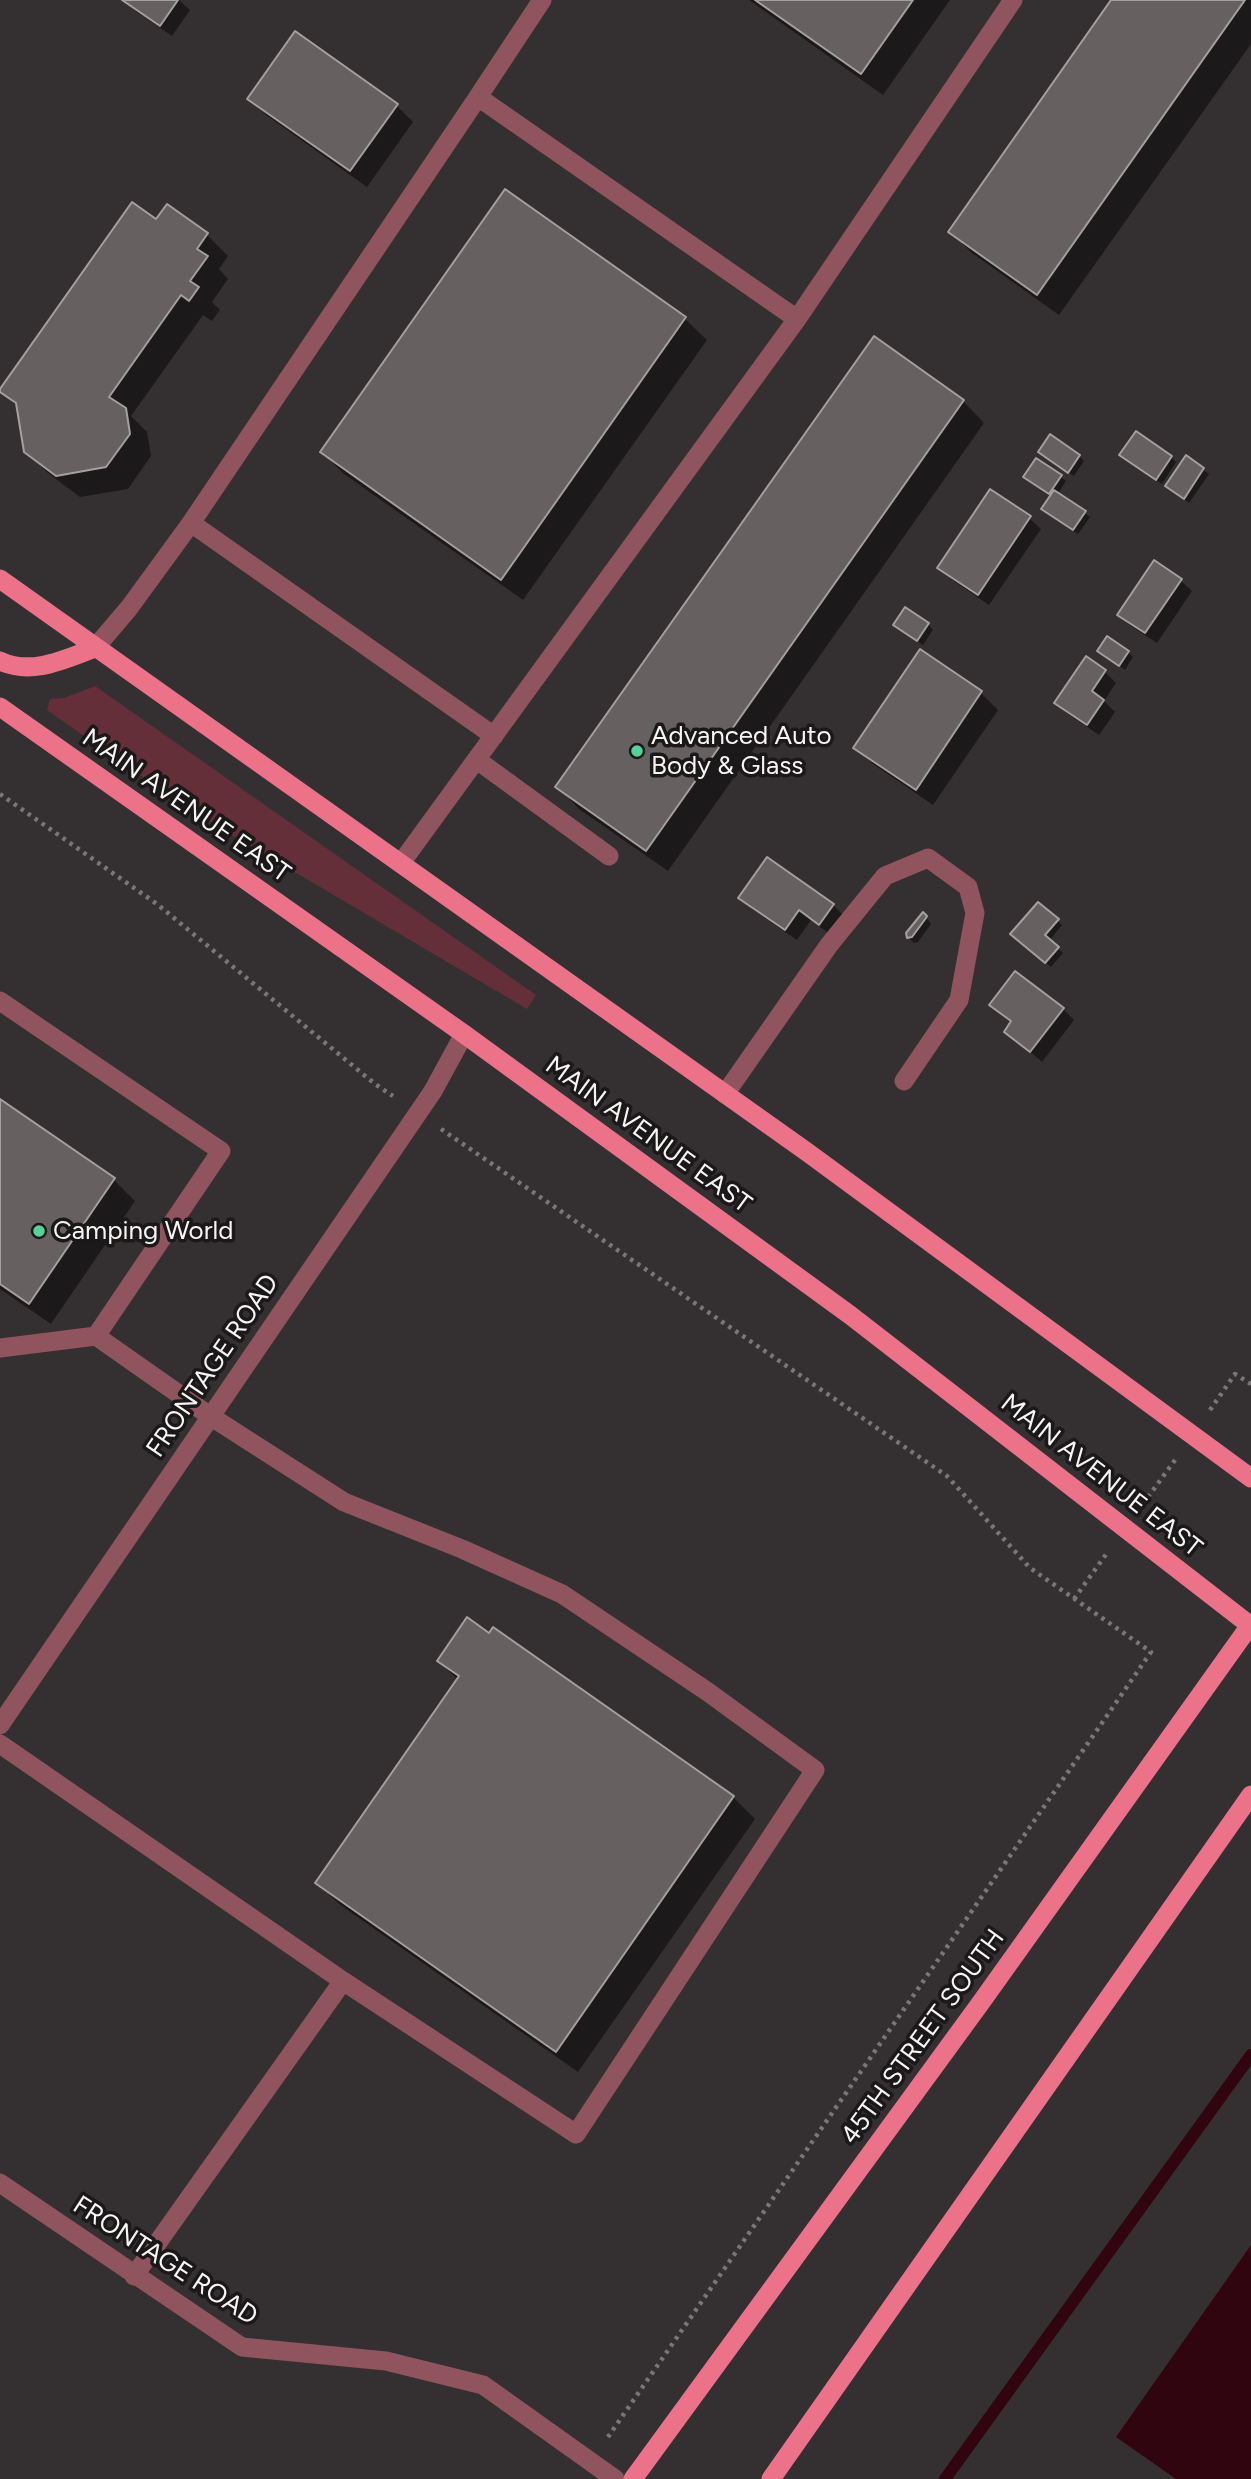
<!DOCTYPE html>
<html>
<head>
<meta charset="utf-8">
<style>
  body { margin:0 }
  canvas { display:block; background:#342f30 }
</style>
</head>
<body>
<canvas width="1251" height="2479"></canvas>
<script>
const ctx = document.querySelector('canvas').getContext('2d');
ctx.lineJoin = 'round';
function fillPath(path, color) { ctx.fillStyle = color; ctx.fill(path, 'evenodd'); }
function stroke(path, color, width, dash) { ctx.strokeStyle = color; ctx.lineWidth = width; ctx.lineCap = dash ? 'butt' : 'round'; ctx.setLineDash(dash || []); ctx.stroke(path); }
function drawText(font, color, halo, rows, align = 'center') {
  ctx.font = font + ' Figtree,sans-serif'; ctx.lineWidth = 7; ctx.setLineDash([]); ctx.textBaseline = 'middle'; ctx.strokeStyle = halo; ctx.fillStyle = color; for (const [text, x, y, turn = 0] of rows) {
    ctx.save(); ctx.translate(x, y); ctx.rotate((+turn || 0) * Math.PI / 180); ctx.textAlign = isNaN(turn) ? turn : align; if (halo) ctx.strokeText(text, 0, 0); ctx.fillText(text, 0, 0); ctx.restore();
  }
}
fillPath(new Path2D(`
  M95,686L536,995L527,1009L193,812L47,710L50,699L64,698Z`), '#652f39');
fillPath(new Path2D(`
  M1251,2245V2479H1176L1116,2437Z`), '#310510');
fillPath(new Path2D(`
  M124,0H179L190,10L172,36L134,10Z
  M749,0H950L883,95Z
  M1114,0H1251V44L1059,315L972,253L950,232Z
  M249,99L396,105L413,122L367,187L266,115Z
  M506,192L685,319L707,340L523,600L344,474L322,452Z
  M156,222L207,235L228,256L219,269L228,279L212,302L220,310L212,321L203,315L131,416L147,432L151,456L128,489L80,497L48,473L25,451L19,408L1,391Z
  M963,401L984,423L668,871L579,809L558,787Z
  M1121,455L1171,457L1176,462L1162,484Z
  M1079,456L1084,461L1074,476L1045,457Z
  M1186,458L1209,474L1189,503L1167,486Z
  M1037,460L1066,481L1058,494L1090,517L1078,534L1048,514L1052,496L1031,482Z
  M1029,518L1041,529L989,605L951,579L940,568Z
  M1180,580L1192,591L1157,643L1131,626L1120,615Z
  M928,624L933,630L923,645L901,630Z
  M1099,651L1128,652L1133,657L1125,670Z
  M920,652L981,693L998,710L933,805L873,764L856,748Z
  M1105,672L1116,683L1104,701L1115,712L1099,735L1068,714L1056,703Z
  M740,897L833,905L844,916L831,935L811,920L797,940L752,909Z
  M925,915L931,924L918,942L914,943L908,937Z
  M1057,920L1062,925L1049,941L1063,953L1051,967L1018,939Z
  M992,1005L1063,1009L1074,1020L1042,1062L1006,1031L1012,1023Z
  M0,1101L114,1180L135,1201L51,1324L0,1289Z
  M439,1661L733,1797L755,1819L578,2072L339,1904L317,1883L458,1680Z`), '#0007');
stroke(new Path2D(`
  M945,2479L1251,2055`), '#310510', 12);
const building = new Path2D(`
  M122,0H178L160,26Z
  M755,0H913L861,74Z
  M1111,0H1245L1037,295L948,232Z
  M295,31L398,104L350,171L247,99Z
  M505,189L686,317L501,580L320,452Z
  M132,202L156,219L167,204L208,233L197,249L208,256L190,281L199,287L189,301L181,295L109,397L126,408L130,434L106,467L56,476L24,452L16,403L0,392V389Z
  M874,336L964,400L646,851L555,787Z
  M1136,431L1172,456L1156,480L1119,455Z
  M1050,434L1080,455L1068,473L1038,452Z
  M1186,455L1204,468L1184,499L1165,486Z
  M1036,458L1062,475L1049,494L1023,477Z
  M990,489L1031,516L978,595L937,568Z
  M1054,490L1086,511L1073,530L1041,509Z
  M1154,560L1182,579L1145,633L1117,615Z
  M905,607L929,623L917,641L893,625Z
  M1107,636L1129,651L1119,666L1097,651Z
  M920,649L982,691L916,790L853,748Z
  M1086,656L1106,670L1092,691L1104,700L1087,725L1054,703Z
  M767,857L834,904L819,925L799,910L785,930L738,898Z
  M1038,902L1059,919L1045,935L1059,947L1045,963L1010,934Z
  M923,912L927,916L926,918L912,937L907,938L906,933Z
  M1015,971L1064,1008L1030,1052L1004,1032L1011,1021L989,1005Z
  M0,1099L115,1178L29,1304L0,1284Z
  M467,1617L489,1633L493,1627L734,1796L556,2052L315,1883L459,1676L437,1661Z`);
fillPath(building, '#666061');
stroke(building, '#a59fa0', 2);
stroke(new Path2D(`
  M0,794L157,904L375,1084L393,1096
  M441,1129L947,1476L1030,1568L1151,1652L608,2437
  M1210,1410L1235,1374L1251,1384
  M1143,1504L1175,1460
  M1074,1599L1107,1553`), '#7a7676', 4.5, [3.5, 5]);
stroke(new Path2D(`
  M478,97L542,0
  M797,319L1013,0
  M191,523L494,736
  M95,648L129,608L191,523L478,97L797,319L401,863
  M477,760L609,856
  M0,1001L221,1151L96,1336
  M725,1094L829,945L885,876L928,858L968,887L975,913L959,1000L904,1081
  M0,1348L96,1336L210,1416L344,1502L462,1549L562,1594L708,1692L815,1770L576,2134L343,1981
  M0,1744L343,1981L134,2276`), '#90545e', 19);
stroke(new Path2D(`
  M0,1725L433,1091L464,1034
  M0,2183L242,2347L386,2361L483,2385L615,2479`), '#90545e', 19);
stroke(new Path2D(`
  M0,579L807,1152L1251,1478
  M0,661C32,676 65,659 95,648
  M0,707L464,1034L850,1315L1251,1626
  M633,2479L982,2001L1251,1624
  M771,2479L1251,1795`), '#ec7289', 19);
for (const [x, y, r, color] of [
  [637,751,7,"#52d397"],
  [39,1231,7,"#52d397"]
]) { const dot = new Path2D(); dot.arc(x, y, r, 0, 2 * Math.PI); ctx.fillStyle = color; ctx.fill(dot); stroke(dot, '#1a1818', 2.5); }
drawText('26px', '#f7f4f4', '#1a1818', [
  ["Advanced Auto",651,736],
  ["Body & Glass",651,766],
  ["Camping World",53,1231]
], 'left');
drawText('26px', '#f7f4f4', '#1a1818', [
  ["MAIN AVENUE EAST",186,806,35],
  ["MAIN AVENUE EAST",648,1135,36],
  ["FRONTAGE ROAD",213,1366,-56],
  ["MAIN AVENUE EAST",1101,1476,38],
  ["45TH STREET SOUTH",923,2037,-54],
  ["FRONTAGE ROAD",165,2261,33]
]);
</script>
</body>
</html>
